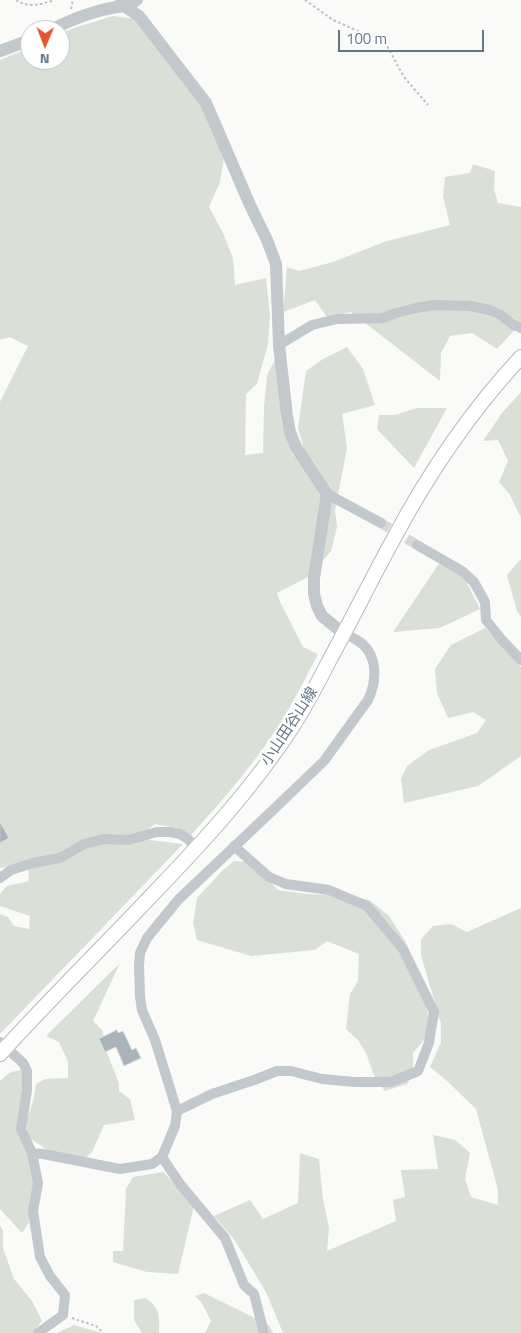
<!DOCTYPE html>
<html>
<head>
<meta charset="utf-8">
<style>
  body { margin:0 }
  #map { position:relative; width:521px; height:1333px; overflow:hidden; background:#fafaf8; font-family:"Titillium Web",sans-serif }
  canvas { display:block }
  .north { position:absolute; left:20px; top:20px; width:50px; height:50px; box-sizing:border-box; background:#fff; border:1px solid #c1c8cd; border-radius:50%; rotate:181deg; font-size:14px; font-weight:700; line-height:20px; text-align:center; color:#657683 }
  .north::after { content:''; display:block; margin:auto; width:18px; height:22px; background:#e4572e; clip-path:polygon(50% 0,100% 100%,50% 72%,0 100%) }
  .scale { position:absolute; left:338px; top:30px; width:146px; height:22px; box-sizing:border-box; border:2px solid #657683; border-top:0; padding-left:6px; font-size:15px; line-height:18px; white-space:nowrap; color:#657683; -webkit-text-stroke:4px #fff; paint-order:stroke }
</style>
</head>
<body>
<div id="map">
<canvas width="521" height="1333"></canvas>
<div class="north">N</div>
<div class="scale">100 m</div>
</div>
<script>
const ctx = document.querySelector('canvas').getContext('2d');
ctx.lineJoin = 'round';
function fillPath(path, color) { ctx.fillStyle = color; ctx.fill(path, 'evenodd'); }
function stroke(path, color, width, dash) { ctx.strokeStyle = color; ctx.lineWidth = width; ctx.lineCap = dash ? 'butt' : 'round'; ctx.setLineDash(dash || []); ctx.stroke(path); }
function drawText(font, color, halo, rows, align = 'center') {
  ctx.font = font + ' "Titillium Web","Noto Sans JP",sans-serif'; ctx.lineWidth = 5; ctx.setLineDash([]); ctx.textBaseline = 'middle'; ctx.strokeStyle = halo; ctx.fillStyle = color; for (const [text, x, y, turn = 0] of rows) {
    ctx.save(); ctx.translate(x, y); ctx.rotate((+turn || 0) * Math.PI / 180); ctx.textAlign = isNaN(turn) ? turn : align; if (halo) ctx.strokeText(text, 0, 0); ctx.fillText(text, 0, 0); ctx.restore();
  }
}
fillPath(new Path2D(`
  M113,16L136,19L151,31L226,144L220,182L209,207L223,233L233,258L235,285L266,278L270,316L268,344L257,384L246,394L245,455L263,453L264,408L267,375L277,356L281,420L293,455L303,457L304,449L298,428L306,371L323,359L347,347L363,369L375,405L342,414L347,448L335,510L337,527L331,551L310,576L277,593L281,604L303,647L318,654C308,673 298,693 287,712C260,757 226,797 190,836L177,828L155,824L140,835L150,840L183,844L0,1034V914L8,917L14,926L29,929L30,916L0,906V894L7,886L29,881L28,864L0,868V402L28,346L10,337L0,340V60L30,48V60H60V34L74,28Z
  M473,164L495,171L494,189L498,203L521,207V323L497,349L472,333L450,336L441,353L440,381L351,312L327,317L315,300L283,312L287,267L299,271L333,262L384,242L450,225L443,196L445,177L470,173Z
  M521,392V518L510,495L499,482L508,461L498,440L483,441L502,413Z
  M417,408H447L414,468L377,429L379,415H395Z
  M520,560H521V617L517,611L507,575Z
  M440,562L464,577L480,609L440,628L393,632Z
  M485,628L521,667V756L478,786L404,803L401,779L407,766L429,750L477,733L486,720L473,712L448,718L437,693L435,669L451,645Z
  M234,861L251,862L278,890L307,894L348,896L369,900L389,916L405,941L415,965L432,1030L413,1053V1073L407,1084L385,1091L375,1078L366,1053L358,1040L346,1029L350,994L358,981L359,954L327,941L315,950L251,956L197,940L193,923L197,898L222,871Z
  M521,908V1333H283L266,1292L234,1239L214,1216L250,1200L263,1219L298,1203L300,1153L319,1159L323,1199L329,1228L327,1251L396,1221L393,1200L405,1197L401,1170L438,1169L433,1135L455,1140L470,1153L465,1179L471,1197L498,1205V1190L476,1109L446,1080L430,1067L441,1042V1024L421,955V939L433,926L451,924L467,932Z
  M120,963L93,1021L103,1031L104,1045L119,1083V1091L130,1099L135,1120L104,1125L92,1152L82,1161L56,1158L43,1147L27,1136V1120L34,1098L36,1084L45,1079L68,1078V1062L59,1042L46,1036Z
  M20,1070L26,1073L20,1115L37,1171L33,1208L28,1224L22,1233L0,1209V1081L9,1073Z
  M163,1172L194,1205L178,1274L147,1272L113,1262V1251H123L126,1189L133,1177Z
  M0,1225L3,1231V1248L14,1279L32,1301L42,1321L32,1333H0Z
  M204,1293L269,1325L273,1333H205L211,1321L202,1303L195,1296Z
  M146,1298C161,1310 159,1315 159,1333H142L134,1320V1300Z
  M74,1325L102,1333H103H57Z`), '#dadfd7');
const building = new Path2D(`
  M0,822L9,838L0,843Z
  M117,1030L118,1033L123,1031L132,1050L136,1048L141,1058L124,1066L116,1047L105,1052L99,1039Z`);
fillPath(building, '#aab3b9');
stroke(building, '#dcdcda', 1);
stroke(new Path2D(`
  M381,523L417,545`), '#d5d9db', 10, [10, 5]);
const secondary = new Path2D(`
  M0,1054C49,1000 102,948 152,895C203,842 253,788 293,726C306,705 318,683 329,661C351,621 371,580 393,540C428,474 470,412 521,357`);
stroke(secondary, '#b3babf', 16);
stroke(new Path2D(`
  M16,0C28,8 41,5 54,0
  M305,0L333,20L367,35L387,46L404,77L428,105
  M71,9L73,0
  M72,1318L96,1326L103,1333`), '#bbbfc2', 2, [2.5, 2.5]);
stroke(new Path2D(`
  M120,0L124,6L133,4L138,0
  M279,345L312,325L337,319L383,318L396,313L416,308L435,305L470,306L490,310L501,315L512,324L521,328
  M327,494L381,523
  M417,545L462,571L474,582L485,602L486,620L502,640L521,660
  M0,878L11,870L33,863L60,858L84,844L104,839L128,840L157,832H170L180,834L188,839L197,849
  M0,1042L23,1063L27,1071V1090L21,1129L32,1153
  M177,1111L212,1094L254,1080L277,1071H291L322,1079L355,1082H391L418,1071L429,1043L434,1012L403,949L367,906L329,890L286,884L269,877L234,846
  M162,1157L180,1184L225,1238L244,1285L254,1294L264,1333
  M38,1333L63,1315L65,1295L50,1276L40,1257L33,1211L38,1183L32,1153L43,1154L120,1169L152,1164L162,1157L175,1126L177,1111L155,1040L142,1010L140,996L139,965L140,953L147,938L178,900L273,810L324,761L368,700C378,679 378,651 355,639C352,637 348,636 344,634`), '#c3c8cc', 10);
stroke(new Path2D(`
  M51,30C74,18 98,9 124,6L139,16L206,103L250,205L267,240L276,264L279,345L287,416L290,432L296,447L309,467L327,494L314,578V594L317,606L322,616L344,634
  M0,51L30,40`), '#c3c8cc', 12);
stroke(secondary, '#fff', 14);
drawText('15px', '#657683', '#fff', [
  ["小山田谷山線",290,727,-57]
]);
</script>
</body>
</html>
